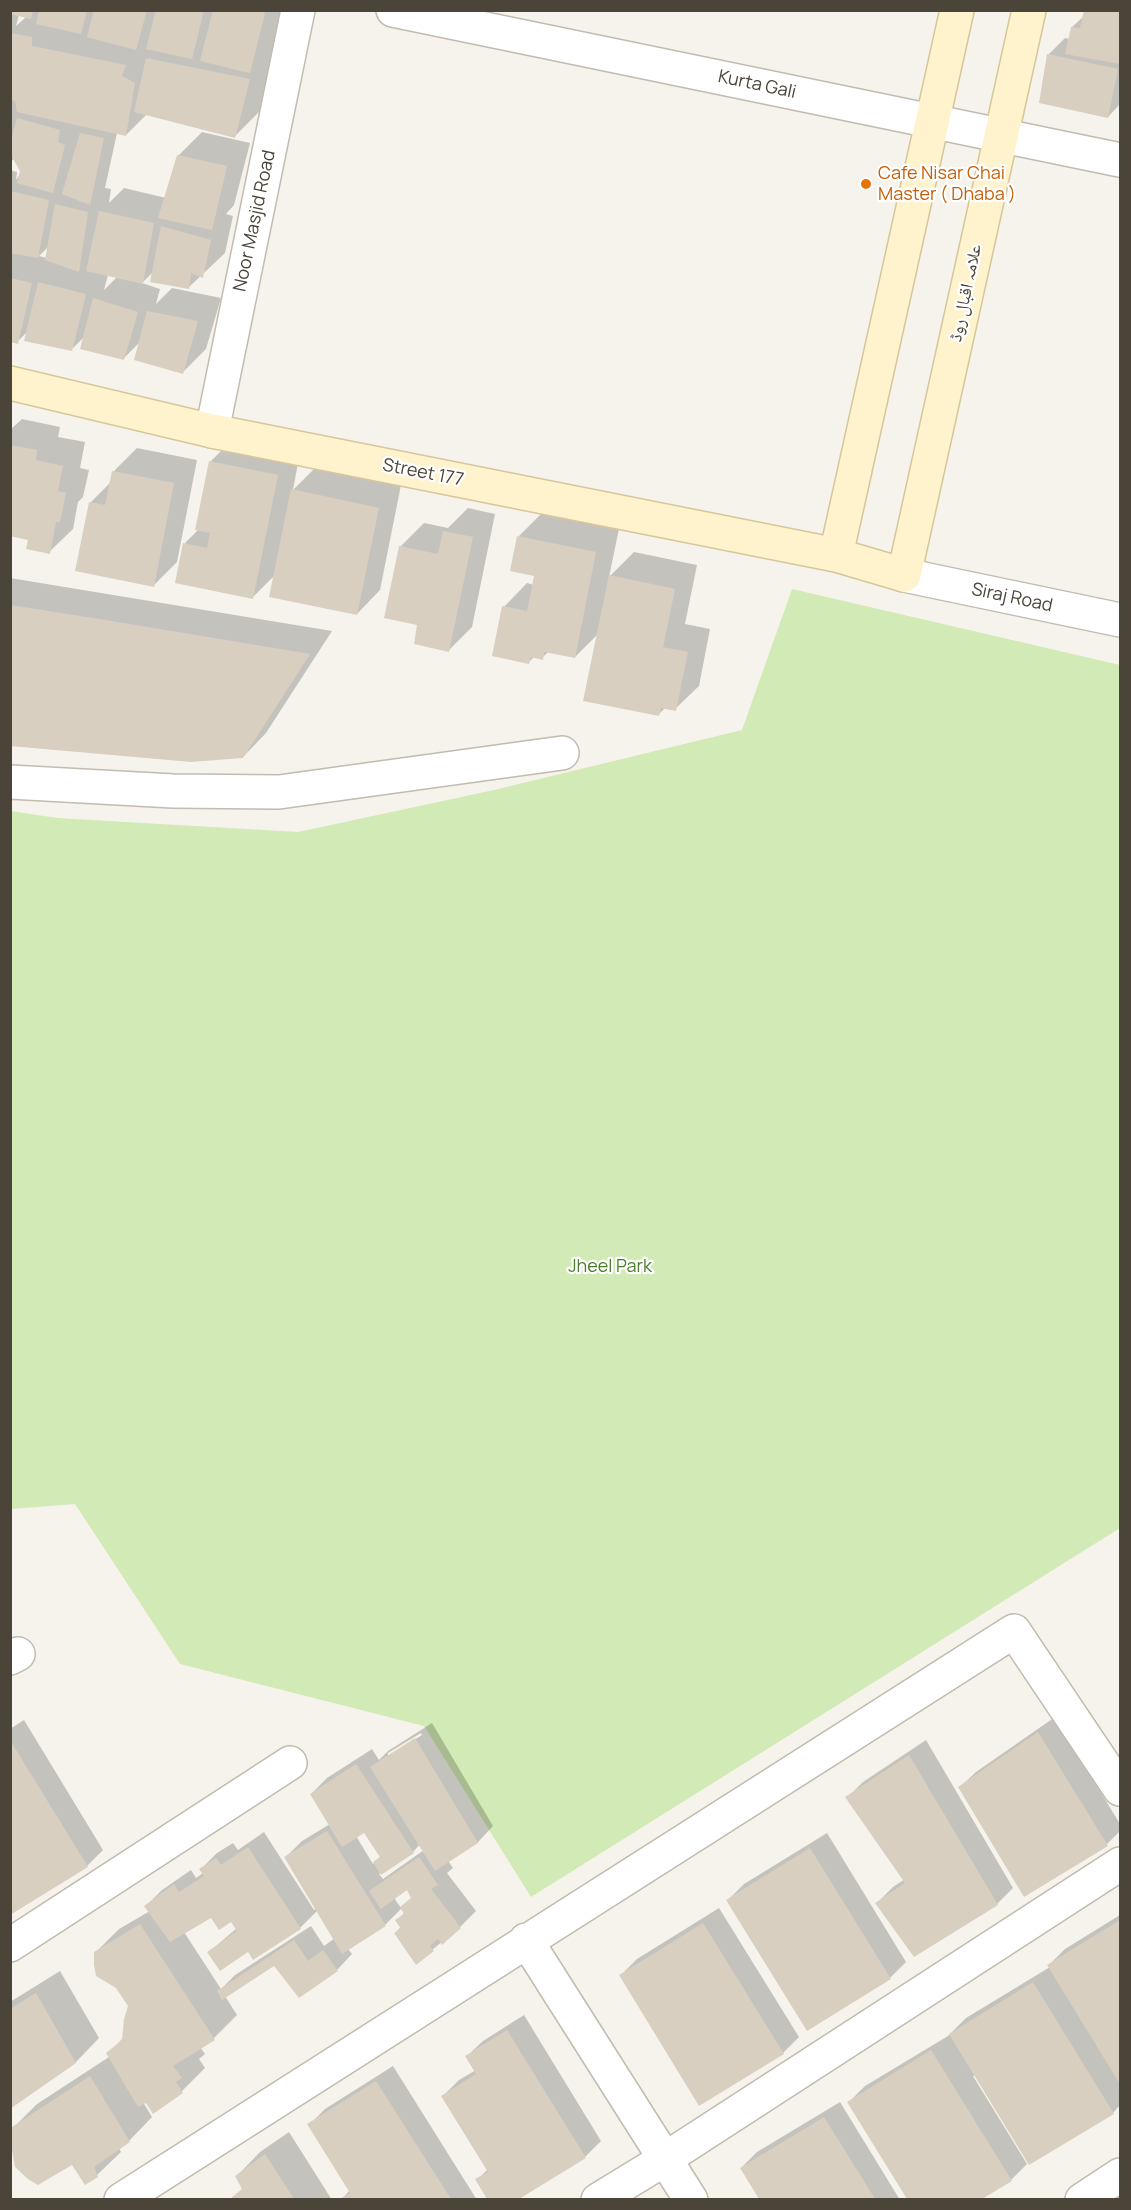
<!DOCTYPE html>
<html>
<head>
<meta charset="utf-8">
<style>
  body { margin:0 }
  #map { position:relative; width:1131px; height:2210px; overflow:hidden; background:#f6f3ec; font-family:Manrope,sans-serif }
  canvas { display:block }
  .frame { position:absolute; inset:0; border:12px solid #4b4439; pointer-events:none }
</style>
</head>
<body>
<div id="map">
<canvas width="1131" height="2210"></canvas>
<div class="frame"></div>
</div>
<script>
const ctx = document.querySelector('canvas').getContext('2d');
ctx.lineJoin = 'round';
function fillPath(path, color) { ctx.fillStyle = color; ctx.fill(path, 'evenodd'); }
function stroke(path, color, width, dash) { ctx.strokeStyle = color; ctx.lineWidth = width; ctx.lineCap = dash ? 'butt' : 'round'; ctx.setLineDash(dash || []); ctx.stroke(path); }
function drawText(font, color, halo, rows, align = 'center') {
  ctx.font = font + ' Manrope,"Noto Naskh Arabic",sans-serif'; ctx.lineWidth = 4.5; ctx.setLineDash([]); ctx.textBaseline = 'middle'; ctx.strokeStyle = halo; ctx.fillStyle = color; for (const [text, x, y, turn = 0] of rows) {
    ctx.save(); ctx.translate(x, y); ctx.rotate((+turn || 0) * Math.PI / 180); ctx.textAlign = isNaN(turn) ? turn : align; if (halo) ctx.strokeText(text, 0, 0); ctx.fillText(text, 0, 0); ctx.restore();
  }
}
fillPath(new Path2D(`
  M792,589L1120,665V1528L531,1897L424,1726L180,1664L75,1504L11,1509V811L57,818L298,832L494,790L742,730Z`), '#d2eab5');
fillPath(new Path2D(`
  M10,10H287L280,42L273,48L279,50L265,106L235,136L147,114L126,135L117,133L105,188L111,189L109,203L124,188L166,198L178,156L202,132L250,143L234,205L226,214L233,216L225,253L188,288L153,272L142,283L160,289L156,304L172,288L221,298L206,349L182,373L141,341L123,359L85,336L71,350L27,332L17,342L10,341V170L17,172L16,180L22,171L15,158L10,162ZM19,15L26,17L16,26ZM50,245L47,258L39,256ZM108,275L117,277L104,290Z
  M1085,10H1120V104L1108,117L1040,102L1049,54L1065,38L1070,39L1072,27L1084,16Z
  M22,419L60,427L58,437L85,442L80,468L89,470L83,497L78,502L73,529L49,552L30,539L10,535V430Z
  M234,438L300,452L293,490L316,467L401,485L380,590L357,614L275,575L252,598L185,543L199,529L211,461Z
  M137,448L197,460L177,562L154,585L90,503L111,482L114,471Z
  M468,508L495,514L472,627L449,650L419,623L400,547L424,523L448,528Z
  M542,513L619,529L609,577L634,552L697,565L685,624L710,629L699,686L675,709L666,707L658,715L599,633L575,657L549,651L542,658L535,656L529,662L504,607L527,583L534,585L536,575L519,536Z
  M10,578L332,631L266,733L243,757L10,744Z
  M1055,1717L1120,1824V1831L1107,1844L1025,1895L960,1787L976,1772Z
  M24,1720L103,1850L87,1866L10,1913V1729Z
  M432,1723L493,1826L478,1842L448,1861L453,1868L447,1873L476,1911L460,1927L416,1963L395,1933L401,1927L397,1921L405,1912L402,1908L385,1925L348,1949L352,1954L337,1970L275,1964L225,1996L237,2015L214,2038L200,2047L205,2054L199,2059L205,2068L182,2091L153,2112L146,2101L143,2102L152,2117L129,2141L119,2148L121,2152L97,2175L73,2163L13,2128L37,2104L109,2057L108,2054L124,2037L130,2005L95,1953L119,1929L150,1911L146,1906L162,1890L191,1870L196,1878L203,1873L201,1869L217,1853L233,1843L238,1850L264,1832L314,1910L317,1908L286,1857L302,1841L330,1824L311,1794L327,1778L372,1749L379,1760L388,1751ZM421,1733L422,1735L388,1757V1753ZM365,1831L381,1856L373,1864L356,1836ZM420,1844L424,1850L383,1879L379,1874L413,1852ZM408,1888L412,1897L401,1908L394,1898ZM318,1910L335,1938L324,1946L311,1926L235,1975L221,1989L184,1932L211,1916L232,1920L237,1928L209,1952L249,1950L300,1928Z
  M926,1740L1013,1888L997,1904L915,1955L877,1903L893,1887L905,1879L847,1798L863,1782Z
  M827,1833L906,1962L890,1978L728,1900L744,1884Z
  M719,1908L799,2037L783,2053L621,1975L637,1959Z
  M1120,1915V2105L1113,2113L976,2075L973,2076L1027,2164L1011,2180L979,2200H909L849,2102L865,2086L948,2036L966,2018L1050,1967L1049,1965L1065,1949Z
  M60,1971L99,2038L76,2062L10,2107V2002Z
  M524,2015L601,2141L585,2157L516,2200H507L505,2197L500,2200H489L477,2180L488,2169L443,2096L459,2080L476,2070L467,2056L483,2041Z
  M393,2066L477,2200H341L350,2190L309,2125L325,2109Z
  M840,2102L900,2200H761L741,2168L757,2152Z
  M289,2132L332,2200H232L243,2188L237,2176L260,2152Z`), '#0003');
fillPath(new Path2D(`
  M10,10H33L31,19L10,14Z
  M39,10H87L81,34L36,24Z
  M94,10H147L136,50L87,37Z
  M156,10H204L192,59L146,49Z
  M213,10H255L265,13L250,73L200,61Z
  M1084,10H1120V64L1065,54L1071,27L1080,28Z
  M10,33L32,37V46L126,65L122,76L135,83L126,136L17,112L15,101L10,100Z
  M1047,54L1118,69L1108,118L1039,103Z
  M146,58L250,79L235,138L134,112Z
  M17,118L60,130L58,142L65,145L53,193L17,183L20,171L10,153V144Z
  M80,133L104,138L90,205L62,194Z
  M177,155L227,166L212,230L158,218Z
  M10,191L49,200L38,258L10,253Z
  M55,204L88,212L79,272L45,260Z
  M99,211L154,223L143,284L86,271Z
  M161,226L211,240L203,278L191,273L189,289L150,282Z
  M10,278L32,283L18,344L10,342Z
  M38,282L86,294L72,351L24,341Z
  M93,298L138,312L124,360L80,349Z
  M147,311L198,321L183,374L134,360Z
  M10,445L37,450L36,460L63,466L58,491L66,493L60,522H56L50,554L26,549L28,540L10,536Z
  M209,461L278,475L253,599L175,583L183,543L207,548L210,533L195,530Z
  M112,471L174,483L154,587L75,571L89,502L105,505Z
  M291,489L379,508L357,615L269,597Z
  M443,531L473,537L449,652L414,644L417,625L384,618L399,546L438,554Z
  M517,536L596,552L575,658L544,652L543,660L531,657L529,664L492,656L502,606L527,611L534,576L510,571Z
  M609,575L675,589L663,647L688,652L676,711L661,708L659,716L583,701Z
  M10,605L99,619L310,654L243,758L191,762L10,746Z
  M1038,1732L1108,1846L1024,1897L958,1787Z
  M415,1738L478,1843L435,1871L370,1767Z
  M10,1740L88,1867L10,1915Z
  M909,1755L998,1905L914,1957L875,1903L905,1883L845,1797Z
  M356,1764L414,1853L381,1875L373,1862L380,1857L364,1833L342,1847L310,1794Z
  M327,1831L386,1926L342,1954L284,1857Z
  M248,1847L301,1929L253,1960L248,1952L220,1971L207,1952L237,1931L231,1922L219,1930L211,1918L170,1942L144,1906L174,1884L179,1892L204,1876L199,1869L216,1858L221,1865Z
  M810,1848L891,1979L807,2031L726,1900Z
  M419,1857L438,1885L431,1889L461,1928L442,1945L438,1939L430,1946L434,1951L416,1965L394,1933L401,1929L395,1920L404,1914L400,1907L411,1898L407,1890L381,1909L369,1891Z
  M1120,1920V2084L1047,1965Z
  M703,1923L784,2054L699,2106L619,1975Z
  M140,1924L215,2040L173,2066L182,2078L176,2082L183,2093L153,2114L146,2103L138,2107L106,2053L122,2040L124,2019L128,2006L116,1988L96,1976L94,1965V1952Z
  M294,1940L308,1961L323,1950L338,1971L299,1998L274,1966L222,2000L217,1991Z
  M1033,1982L1114,2114L1029,2165L949,2034Z
  M36,1993L76,2063L10,2109V2009Z
  M507,2030L586,2158L519,2199H487L475,2179L488,2172L441,2096L476,2074L465,2056Z
  M931,2050L1012,2181L982,2199H907L847,2102Z
  M90,2076L130,2142L94,2167L98,2177L85,2185L72,2165L38,2185L28,2179L15,2167L12,2150V2127Z
  M376,2081L451,2199H340L350,2193L307,2124Z
  M824,2117L875,2199H759L740,2168Z
  M265,2154L294,2199H230L242,2189L235,2176Z`), '#d8cfc1');
const street = new Path2D(`
  M393,10L1120,160
  M212,431L298,10
  M904,575L1120,620
  M10,782L173,791L279,792L562,753
  M10,1658L18,1654
  M526,1940L691,2200
  M10,1945L290,1763
  M121,2200L1014,1631L1120,1789
  M598,2200L665,2159L1120,1864
  M1082,2200L1120,2175`);
const secondary = new Path2D(`
  M10,383L212,431L836,555L904,575L1029,10
  M836,555L957,10`);
stroke(street, '#c2bbae', 36);
stroke(secondary, '#d6c79b', 36);
stroke(street, '#fff', 33);
stroke(secondary, '#fff3cd', 33);
for (const [x, y, r, color] of [
  [866,184,6,"#e8710a"]
]) { const dot = new Path2D(); dot.arc(x, y, r, 0, 2 * Math.PI); ctx.fillStyle = color; ctx.fill(dot); stroke(dot, '#fff', 2); }
drawText('18px', '#4b4439', '#fff', [
  ["Kurta Gali",757,85,12],
  ["Noor Masjid Road",255,221,-78],
  ["علامہ اقبال روڈ",966,293,-78],
  ["Street 177",423,473,11],
  ["Siraj Road",1012,598,12]
]);
drawText('18px', '#c56008', '#fff', [
  ["Cafe Nisar Chai",878,174],
  ["Master ( Dhaba )",878,195]
], 'left');
drawText('18px', '#4a7f2a', '#fff', [
  ["Jheel Park",610,1267]
]);
</script>
</body>
</html>
